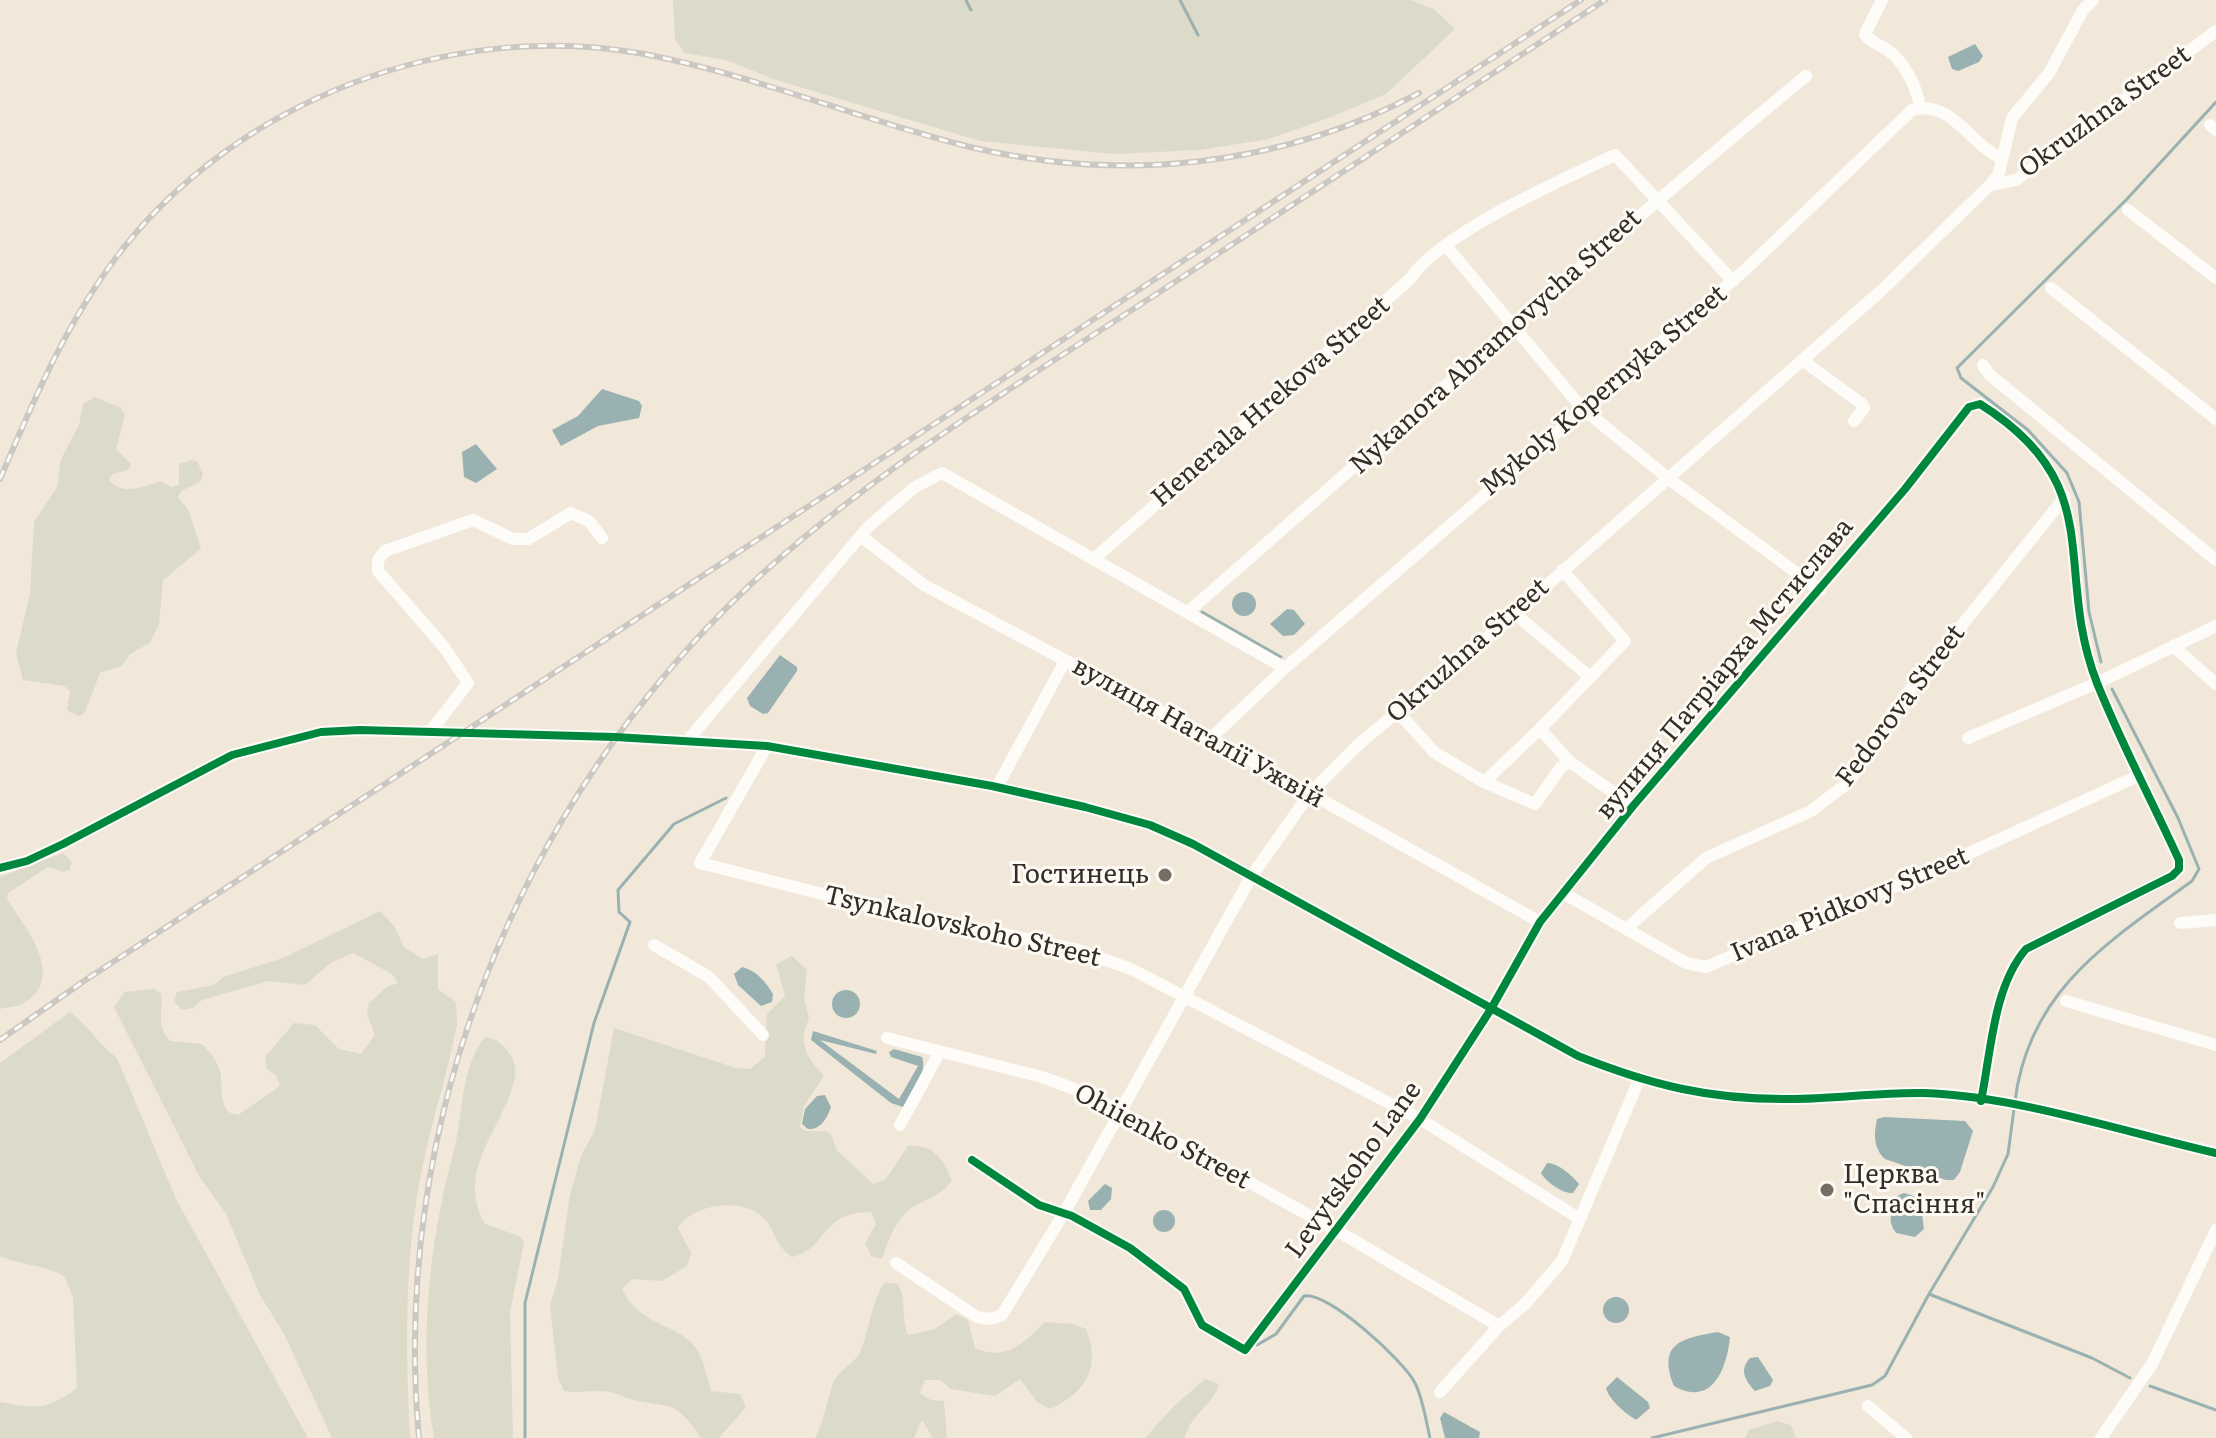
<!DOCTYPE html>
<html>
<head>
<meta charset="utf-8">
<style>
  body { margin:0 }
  canvas { display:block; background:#f1e8da }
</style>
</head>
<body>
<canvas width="2216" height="1438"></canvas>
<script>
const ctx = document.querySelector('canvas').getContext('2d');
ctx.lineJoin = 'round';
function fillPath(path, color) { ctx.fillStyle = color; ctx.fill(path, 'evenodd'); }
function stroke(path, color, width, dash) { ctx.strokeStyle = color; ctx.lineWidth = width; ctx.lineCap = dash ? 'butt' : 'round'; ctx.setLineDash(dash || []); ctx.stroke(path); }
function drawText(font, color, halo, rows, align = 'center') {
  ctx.font = font + ' Literata,serif'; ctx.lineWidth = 6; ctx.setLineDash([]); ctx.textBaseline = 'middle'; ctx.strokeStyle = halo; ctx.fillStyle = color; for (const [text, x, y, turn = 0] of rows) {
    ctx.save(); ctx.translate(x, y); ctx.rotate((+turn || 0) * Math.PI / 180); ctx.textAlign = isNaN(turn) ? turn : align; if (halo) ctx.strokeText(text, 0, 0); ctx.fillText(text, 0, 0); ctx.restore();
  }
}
fillPath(new Path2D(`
  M673,0H1411L1435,10L1455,29L1386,94L1326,119L1269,139L1200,150L1114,154L980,141L773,79L726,60L684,53L675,39Z
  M95,397L121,408L125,414L116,449L131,464L128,470L113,474L109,480C121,496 145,487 160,481L172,487L179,485V464L191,460L198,462L203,475L200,482L181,491L178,498L188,509L201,549L163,580L159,624L150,643L130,654L122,666L100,673L85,712L79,716L67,710L70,691L64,686L23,680L16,653L30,594L34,522L57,487L61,459L79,425L83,404Z
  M63,853L72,862L69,870L63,872L48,867L8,893L7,899C24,926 68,977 24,1003C18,1007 7,1007 0,1009V877Z
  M380,911L394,926L404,947L423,959L438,954V989L456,1002L457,1025C447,1075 431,1124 421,1174C404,1261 406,1351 410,1438H332L284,1334L260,1295L225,1212L199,1176L114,1007L124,992L154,989L161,993C164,1012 155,1024 170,1041L202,1044C235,1077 212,1084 228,1112L238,1115L280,1086L276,1075L267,1069L265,1057L294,1023L315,1025L339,1049L361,1054L375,1035L367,1014L369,1003L387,987L398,983L392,974L353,953L332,962L305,985L268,981L202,1000L193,1008L182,1010L174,1002L177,992L214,985L223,977L283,958Z
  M792,956L807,970L804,998L809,1019C797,1043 807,1057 824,1076L804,1106L800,1127L805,1131H825L831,1134L837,1150L873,1184L885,1180L908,1146C933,1144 944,1159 952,1181C940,1197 926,1198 910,1209C895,1220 888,1242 882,1259L871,1256L865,1243L876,1224L871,1212C819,1212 828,1249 792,1257C777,1247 777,1236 767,1222C748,1195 692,1203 678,1228L691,1253L687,1266L662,1281L632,1279L622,1289C640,1327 678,1323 696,1348C704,1360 707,1377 711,1391L740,1394L746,1407L719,1438H701C675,1399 673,1409 633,1400C625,1398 617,1393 609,1392C594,1389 580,1394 564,1391L558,1378L550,1305L558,1279L570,1195L581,1156L595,1130L614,1028L736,1068L750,1069L765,1057L767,1014L785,996L776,964Z
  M70,1012C89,1026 98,1044 117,1058L176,1199L308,1438H0V1402C35,1409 48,1410 77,1388L73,1297L64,1276C43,1264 22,1266 0,1256V1063Z
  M485,1037C502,1038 519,1060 515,1077C505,1128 454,1168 485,1224L519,1236L524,1242L510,1312L513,1438H434C418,1345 429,1244 453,1154C464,1117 459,1068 485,1037Z
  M884,1283H897C908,1300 900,1317 908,1335L935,1329L956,1314L968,1320L975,1348C1007,1362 1023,1343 1045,1322L1073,1324L1086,1329C1101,1367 1087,1392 1050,1409L1037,1402L1020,1379L995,1396L951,1389L940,1380H925L920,1393L931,1400L944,1401L947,1438H933L922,1420L914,1438H815C825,1420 826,1402 833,1384C838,1370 855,1364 861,1350C870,1327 871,1304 884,1283Z
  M1205,1379L1219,1384C1213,1406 1190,1414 1185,1438H1145L1173,1407Z
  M1777,1421L1791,1425L1796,1438H1745L1749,1430Z`), '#dcdbca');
fillPath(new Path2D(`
  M1975,44L1983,56L1979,62L1958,71L1952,69L1948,57Z
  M602,389L639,401L642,406L639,418L598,426L561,446L552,430L578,416Z
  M476,444L497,469L476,483L464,477L462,452Z
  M1232 604a12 12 0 1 1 24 0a12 12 0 1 1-24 0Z
  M1287,609L1294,610L1305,624L1294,635L1283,636L1270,624Z
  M780,655L797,667V671L768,713L763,714L750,706L747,698Z
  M742,967C757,971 765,981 773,994L772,1002L761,1006L738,985L734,974Z
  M832 1004a14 14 0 1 1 28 0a14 14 0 1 1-28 0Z
  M813,1031L877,1051L876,1054L820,1040L899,1099L918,1066L891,1057L889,1052L894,1049L922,1057C928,1071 913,1096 903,1107L891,1103L811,1040Z
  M825,1095L831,1107C827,1118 821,1130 808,1129L802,1124L805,1109L817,1096Z
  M1884,1117L1965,1121L1973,1131L1960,1172L1954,1180H1946L1885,1159C1873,1148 1874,1133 1877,1119Z
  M1547,1163C1558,1163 1572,1175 1579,1184L1573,1193C1563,1194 1546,1182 1541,1173Z
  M1105,1184L1112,1188L1111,1199L1101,1210H1090L1088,1201Z
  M1904,1193L1920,1198L1924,1229L1915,1237L1896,1233C1885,1217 1894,1212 1897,1196Z
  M1153 1221a11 11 0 1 1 22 0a11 11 0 1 1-22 0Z
  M1603 1310a13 13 0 1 1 26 0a13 13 0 1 1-26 0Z
  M1718,1332L1730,1337C1727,1367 1713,1408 1674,1386C1657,1343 1682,1338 1718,1332Z
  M1758,1357L1773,1380L1770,1386L1755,1391C1745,1380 1739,1370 1750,1358Z
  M1617,1377L1648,1402L1650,1408L1636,1420C1625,1413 1609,1400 1606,1388Z
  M1444,1412L1480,1432L1479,1438H1445L1440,1418Z`), '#9ab1b2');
stroke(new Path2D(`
  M966,0L971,10
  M1180,0L1198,35
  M1202,612L1281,657
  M2101,662L2089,612L2079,502L2067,473L2028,430L1961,378L1957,368L2127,199L2216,102
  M2015,1101C2029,990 2108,942 2192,881L2199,869L2178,818L2112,689
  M2014,1109L2008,1154L1993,1187L1929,1294L2092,1358L2130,1378
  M1257,1345L1276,1334L1304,1296C1327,1290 1405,1362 1415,1383C1423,1399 1426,1421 1430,1438
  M2150,1386L2216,1410
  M525,1438V1303L594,1023L630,922L619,912L618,890L674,824L726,798
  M1652,1438L1872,1385L1885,1376L1929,1294`), '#9ab1b2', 3);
stroke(new Path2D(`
  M1882,0L1865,34C1872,44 1877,43 1886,49C1904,60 1917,88 1920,107
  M2210,125L2216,130
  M1990,185L2016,180L2216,31
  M2128,210L2216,278
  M1447,247L1582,408L1669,479L1820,590
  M2051,288L2216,419
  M1802,360L1862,404L1864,408L1854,421
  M1983,365L1990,375L2216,560
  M862,537L924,585L1211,738L1540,922
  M1095,558L1410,279C1439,234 1563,179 1615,155L1733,281
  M1189,611C1394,433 1596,249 1806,76
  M1514,613L1590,677
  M2173,646L2216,684
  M1398,712L1434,752L1484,782L1540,729L1570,762L1633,806
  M1540,729L1625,641L1562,570
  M430,732L468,683L444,647L378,571V560L385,551L473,520L513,539H528L571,513L589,521L602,538
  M1211,738L1285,668L1746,269L1912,110C1952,98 1971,147 2002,158
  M1968,738L2097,683L2216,626
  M688,740L869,526L915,487L942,473L1285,668
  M767,746L700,863L870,906L1075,949L1131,969L1420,1119L1580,1219
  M1484,782L1535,804L1561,767L1570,762
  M997,787L1065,661
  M0,868L27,861L63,844L232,755L321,732L360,730L615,737L767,746L992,786L1085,807L1150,825L1193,844L1578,1056C1651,1085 1710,1100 1790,1099C1835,1099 1879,1092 1924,1093C2016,1096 2125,1132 2216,1153
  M1563,893L1686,963L1706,967L1915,878L2140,775
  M2180,923L2216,920
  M1627,928L1706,858L1811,811L1849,782L1897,706L2065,497
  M654,945L709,977L763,1035
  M2066,1001L2216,1045
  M887,1038L1042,1077L1088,1094L1336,1230L1499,1326L1525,1304L1562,1261L1639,1080
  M900,1125L939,1053
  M972,1160L1039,1205L1072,1216L1130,1248L1184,1289L1202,1325L1245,1350L1420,1119L1491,1009L1540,922L1633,806L1905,489L1969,407L1980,404C2111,486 2052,567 2097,683C2121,743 2152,801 2179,860V869L2172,876L2026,949C1993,987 1991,1053 1981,1101
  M896,1263L977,1317L990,1319L1002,1315L1064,1213L1251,877L1310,793L1360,743L1487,638L1883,289L1990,185L1999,173L2012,118L2049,73L2083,10L2093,0
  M1440,1392L1499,1326
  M1868,1406L1906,1438
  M2101,1438L2152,1364L2216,1230`), '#fdfcf9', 12);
const rail = new Path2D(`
  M0,479C33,402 64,327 115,259C233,101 450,18 644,54C755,75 860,120 970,147C1123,183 1280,167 1419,93
  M0,1040L84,981L1581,0
  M419,1438C390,1120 519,803 750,585C871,472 1017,385 1155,295C1305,196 1455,98 1605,0`);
stroke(rail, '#cbc8c4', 6);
stroke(rail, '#fdfaf5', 3, [9]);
stroke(new Path2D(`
  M0,868L27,861L63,844L232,755L321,732L360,730L615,737L767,746L992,786L1085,807L1150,825L1193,844L1578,1056C1651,1085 1710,1100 1790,1099C1835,1099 1879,1092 1924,1093C2016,1096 2125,1132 2216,1153
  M972,1160L1039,1205L1072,1216L1130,1248L1184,1289L1202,1325L1245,1350L1420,1119L1491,1009L1540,922L1633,806L1905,489L1969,407L1980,404C2111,486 2052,567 2097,683C2121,743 2152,801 2179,860V869L2172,876L2026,949C1993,987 1991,1053 1981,1101`), '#00873e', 8);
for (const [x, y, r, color] of [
  [1165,875,8,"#766e63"],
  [1827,1190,8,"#766e63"]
]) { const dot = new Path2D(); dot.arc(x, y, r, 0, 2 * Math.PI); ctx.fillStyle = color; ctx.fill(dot); stroke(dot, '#fdfaf5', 3); }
drawText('26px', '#332d23', '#fdfaf5', [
  ["Okruzhna Street",2105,112,-36],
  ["Nykanora Abramovycha Street",1496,342,-42],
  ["Mykoly Kopernyka Street",1604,391,-40],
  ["Henerala Hrekova Street",1271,402,-41],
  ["Okruzhna Street",1468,651,-41],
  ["вулиця Патріарха Мстислава",1725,669,-50],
  ["Fedorova Street",1901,706,-53],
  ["вулиця Наталії Ужвій",1198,733,29],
  ["Ivana Pidkovy Street",1850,905,-23],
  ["Tsynkalovskoho Street",962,927,13],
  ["Ohiienko Street",1162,1137,28],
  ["Levytskoho Lane",1354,1170,-54]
]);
drawText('26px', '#332d23', '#fdfaf5', [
  ["Гостинець",1149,875],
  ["Церква",1843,1175,"left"],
  ["\"Спасіння\"",1843,1205,"left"]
], 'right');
</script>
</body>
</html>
